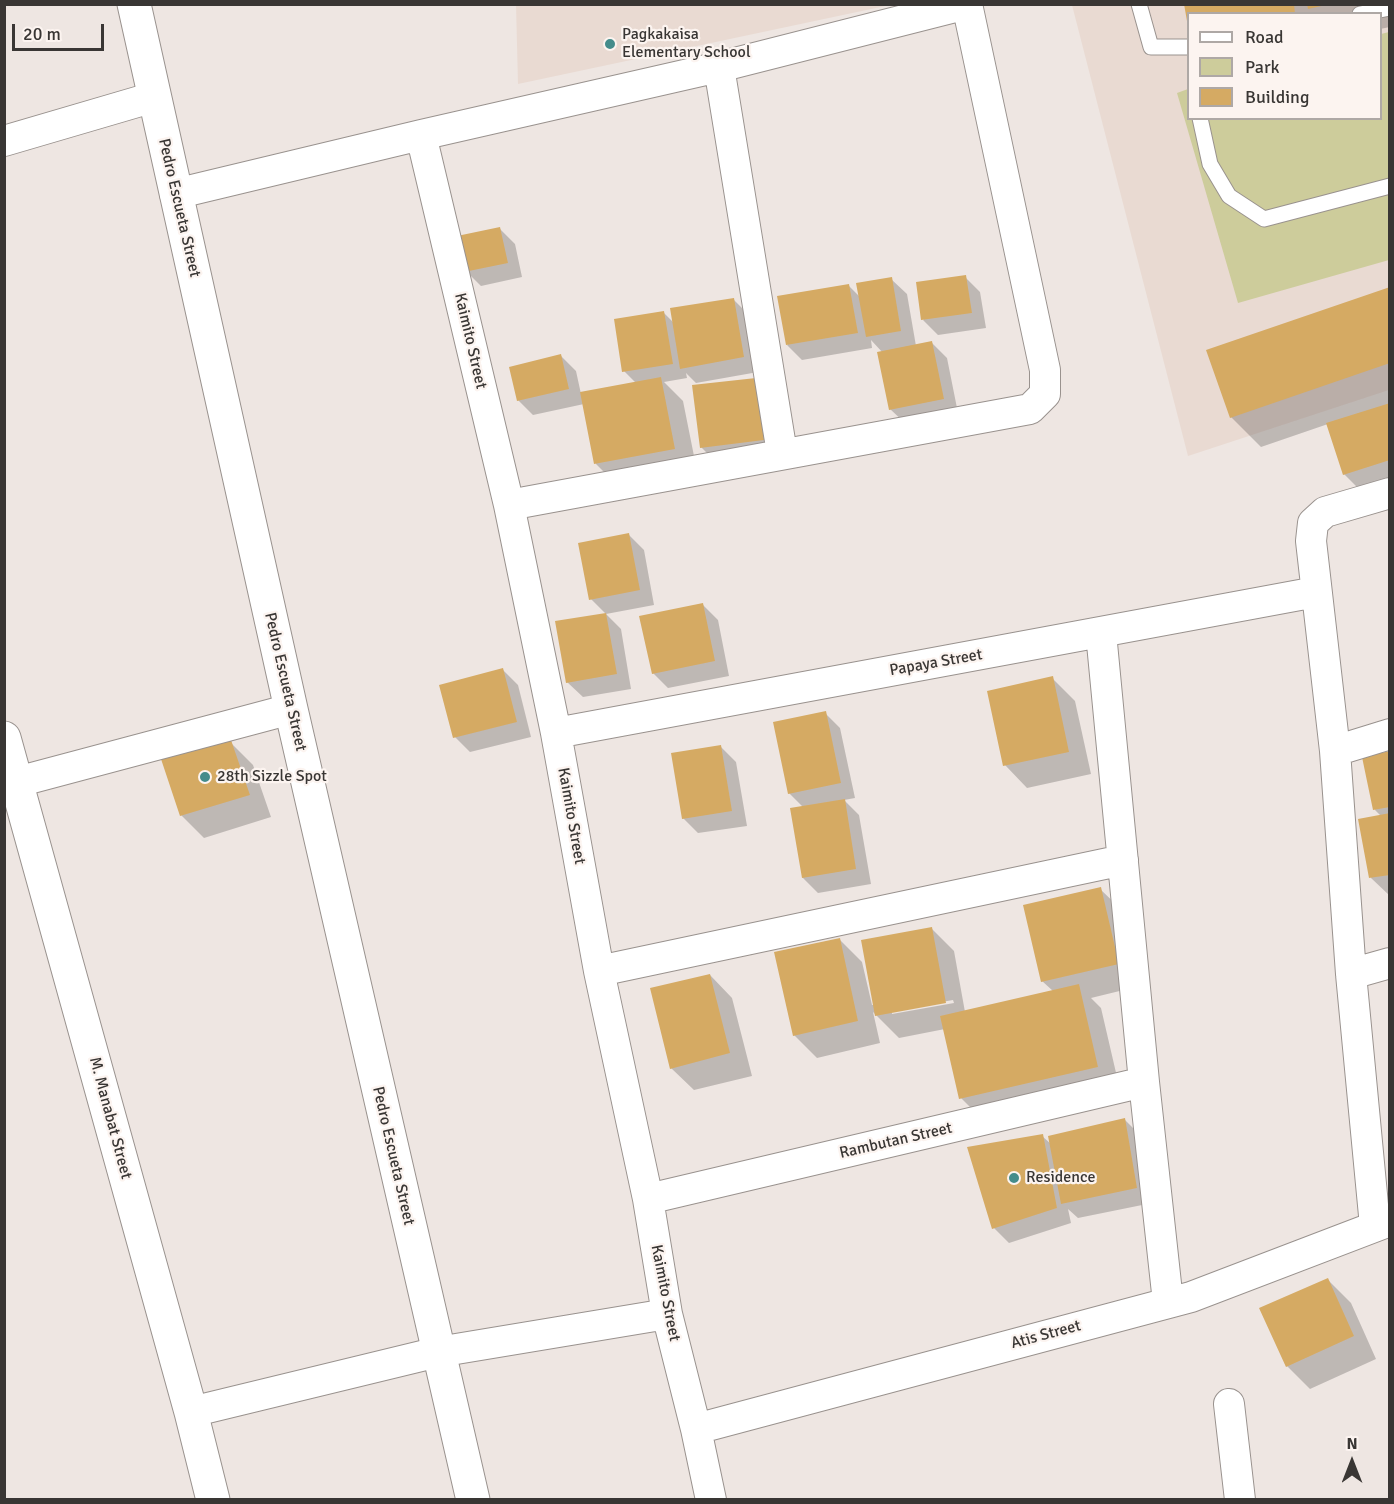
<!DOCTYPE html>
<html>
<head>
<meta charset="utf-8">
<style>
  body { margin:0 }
  #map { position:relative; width:1394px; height:1504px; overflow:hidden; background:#eee6e2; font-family:Signika,sans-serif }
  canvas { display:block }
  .frame { position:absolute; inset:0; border:6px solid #393634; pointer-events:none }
  .legend { position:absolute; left:1187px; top:12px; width:195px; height:108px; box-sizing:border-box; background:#fcf4f0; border:2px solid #aea8a5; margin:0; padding:8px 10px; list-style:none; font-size:18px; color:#393634 }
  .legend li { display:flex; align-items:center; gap:12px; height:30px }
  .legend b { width:30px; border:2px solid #aea8a5 }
  .north { position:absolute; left:1322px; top:1432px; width:60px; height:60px; -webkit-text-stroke:4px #fcf4f0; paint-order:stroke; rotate:0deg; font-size:16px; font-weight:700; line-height:24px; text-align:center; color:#393634 }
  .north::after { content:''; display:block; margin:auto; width:21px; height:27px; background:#393634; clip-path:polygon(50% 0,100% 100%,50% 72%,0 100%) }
  .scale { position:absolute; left:12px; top:24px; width:92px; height:27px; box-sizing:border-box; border:3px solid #393634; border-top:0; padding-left:8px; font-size:18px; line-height:21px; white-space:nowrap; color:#393634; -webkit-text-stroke:4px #fcf4f0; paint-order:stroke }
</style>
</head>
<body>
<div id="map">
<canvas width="1394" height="1504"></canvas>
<div class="frame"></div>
<ul class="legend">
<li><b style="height:8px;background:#fff"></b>Road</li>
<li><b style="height:16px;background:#cdcc9b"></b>Park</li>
<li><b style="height:16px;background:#d5aa63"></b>Building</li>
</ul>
<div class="north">N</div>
<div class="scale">20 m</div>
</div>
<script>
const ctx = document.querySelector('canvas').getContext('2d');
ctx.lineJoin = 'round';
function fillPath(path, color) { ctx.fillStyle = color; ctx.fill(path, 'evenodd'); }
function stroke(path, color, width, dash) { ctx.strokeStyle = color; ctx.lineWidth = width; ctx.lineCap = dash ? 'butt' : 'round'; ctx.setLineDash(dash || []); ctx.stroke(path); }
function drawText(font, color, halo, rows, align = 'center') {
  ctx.font = font + ' Signika,sans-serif'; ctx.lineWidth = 4.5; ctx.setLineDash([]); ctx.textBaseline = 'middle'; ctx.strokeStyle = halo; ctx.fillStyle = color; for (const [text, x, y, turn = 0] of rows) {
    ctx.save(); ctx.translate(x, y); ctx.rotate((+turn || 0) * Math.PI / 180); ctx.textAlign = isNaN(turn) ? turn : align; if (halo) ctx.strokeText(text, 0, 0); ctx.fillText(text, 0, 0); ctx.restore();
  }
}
fillPath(new Path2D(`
  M516,4H890V5L518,84Z
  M1072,5H1389V390L1188,456ZM1188,14H1380V118H1188Z`), '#e9dad2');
fillPath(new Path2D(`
  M1389,32V260L1238,303L1177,93L1188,89V118H1380L1381,34Z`), '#cdcc9b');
fillPath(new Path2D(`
  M1186,4H1390V27L1380,29V14H1314L1312,12L1313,14H1188V19Z
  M500,229L515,244L522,277L481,286L466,271Z
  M965,277L980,292L986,328L938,335L923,320Z
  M891,279L907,294L916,346L932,343L947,358L958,413L906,424L890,409L883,353L871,340L872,348L802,360L787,345L849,286L860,297Z
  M1390,288V480L1359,489L1344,474L1328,424L1261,447L1231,417Z
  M733,299L748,314L758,372L696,383L686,373L687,378L664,382L683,401L697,471L618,486L596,464L584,404L533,415L518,400L561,356L576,371L581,394L636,383L624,371L663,312L674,323Z
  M756,379L778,454L716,462L701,447Z
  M629,535L644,550L654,605L606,614L621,629L631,689L583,697L567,682L606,614L591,599Z
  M703,605L718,620L729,676L668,688L653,673Z
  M503,670L518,685L531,737L470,752L455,737Z
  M1052,678L1075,701L1091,774L1027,788L1005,765Z
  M825,713L840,728L855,798L844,800L859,815L871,884L818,893L803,878V807L789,793Z
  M230,742L253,765L271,817L204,838L181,815Z
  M721,747L736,762L747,826L698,833L683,818Z
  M1390,752V896L1371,878L1381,816L1375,810Z
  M1100,889L1123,911L1140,986L1091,998L1101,1008L1120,1090L983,1120L961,1098L945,1029L899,1038L873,1012L880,1043L817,1058L794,1035L839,939L862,962L872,1005H874L932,929L954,951L965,1012L1053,991L1042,981ZM953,1000L954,1003L892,1014V1011Z
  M710,975L732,998L752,1076L694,1090L671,1068Z
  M1124,1119L1140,1135L1152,1203L1078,1218L1068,1209L1071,1223L1009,1243L994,1228L1042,1136L1051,1144Z
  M1328,1280L1351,1303L1376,1359L1310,1389L1287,1366Z`), '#0003');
fillPath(new Path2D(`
  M1184,4H1294L1295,14H1188L1187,21Z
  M1307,4H1326V5L1308,9Z
  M500,227L508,263L464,272L457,236Z
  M966,275L972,313L921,320L916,282Z
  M892,277L901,331L866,337L856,283Z
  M849,284L858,333L786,345L777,296Z
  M1390,287V363L1230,418L1206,350Z
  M734,298L744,357L680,369L670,308Z
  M664,311L673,364L622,372L614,319Z
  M932,341L944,399L889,410L877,352Z
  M561,354L569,389L517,401L509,367Z
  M661,377L675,449L594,464L580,392Z
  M756,378L764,440L700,448L692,385Z
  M1390,403V460L1343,475L1326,423Z
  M629,533L640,590L589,600L578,543Z
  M703,603L715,661L652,674L639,616Z
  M606,613L617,674L566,683L555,621Z
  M503,668L517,722L453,738L439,685Z
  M1053,676L1069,752L1003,766L987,691Z
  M826,711L841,783L788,794L773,722Z
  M231,740L250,795L180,816L161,759Z
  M721,745L732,811L682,819L671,753Z
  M1390,751V807L1373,810L1362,757Z
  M845,799L856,869L802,878L790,808Z
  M1390,813V875L1369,878L1358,819Z
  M1101,887L1119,964L1041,982L1023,905Z
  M932,927L946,1003L875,1016L861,940Z
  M840,938L858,1021L793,1036L774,952Z
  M710,974L730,1053L670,1069L650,988Z
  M1079,984L1098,1067L959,1099L940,1016Z
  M1125,1118L1137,1188L1061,1204L1048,1136Z
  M1043,1134L1057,1208L992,1229L967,1147Z
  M1328,1278L1354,1336L1286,1367L1259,1308Z`), '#d5aa63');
const lane = new Path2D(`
  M1139,4L1151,47H1188
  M1360,14L1390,8
  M1200,118L1210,164L1229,196L1264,219L1390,186`);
const street = new Path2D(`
  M719,67L782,453
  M421,135L509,505L556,733L599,971L648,1199L667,1314L696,1429L711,1500
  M4,141L154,97
  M175,194L421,135L719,67L967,4
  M509,505L1030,409L1045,394V370L967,4
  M1101,633L1144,1082L1168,1302
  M556,733L1316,592
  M1335,751L1390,734
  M17,782L291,709
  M599,971L1123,860
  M1351,974L1390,963
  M648,1199L1144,1082
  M1375,1226L1351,974L1335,751L1311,541L1313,523L1325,512L1390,493
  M1229,1404L1240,1500
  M191,1412L438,1352L667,1314
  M696,1429L1191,1297L1390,1221`);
const secondary = new Path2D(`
  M134,4L291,709L473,1500
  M4,738L191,1412L213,1500`);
stroke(lane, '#99928e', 17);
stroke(street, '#99928e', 32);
stroke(secondary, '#99928e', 35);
stroke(lane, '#fff', 15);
stroke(street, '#fff', 30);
stroke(secondary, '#fff', 33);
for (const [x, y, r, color] of [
  [610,44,6,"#448c8b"],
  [205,777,6,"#448c8b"],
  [1014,1178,6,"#448c8b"]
]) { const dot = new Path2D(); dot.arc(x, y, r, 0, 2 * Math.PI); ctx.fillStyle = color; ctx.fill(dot); stroke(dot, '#fcf4f0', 2); }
drawText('16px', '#393634', '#fcf4f0', [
  ["Pagkakaisa",622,35],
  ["Elementary School",622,53],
  ["28th Sizzle Spot",217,777],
  ["Residence",1026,1178]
], 'left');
drawText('16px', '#393634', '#fcf4f0', [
  ["Pedro Escueta Street",179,208,77],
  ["Kaimito Street",470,341,77],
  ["Papaya Street",936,663,-10],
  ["Pedro Escueta Street",285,682,77],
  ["Kaimito Street",571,816,80],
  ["M. Manabat Street",110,1118,75],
  ["Rambutan Street",896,1141,-13],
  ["Pedro Escueta Street",393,1156,77],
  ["Kaimito Street",665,1293,79],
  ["Atis Street",1046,1335,-15]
]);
</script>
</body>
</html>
